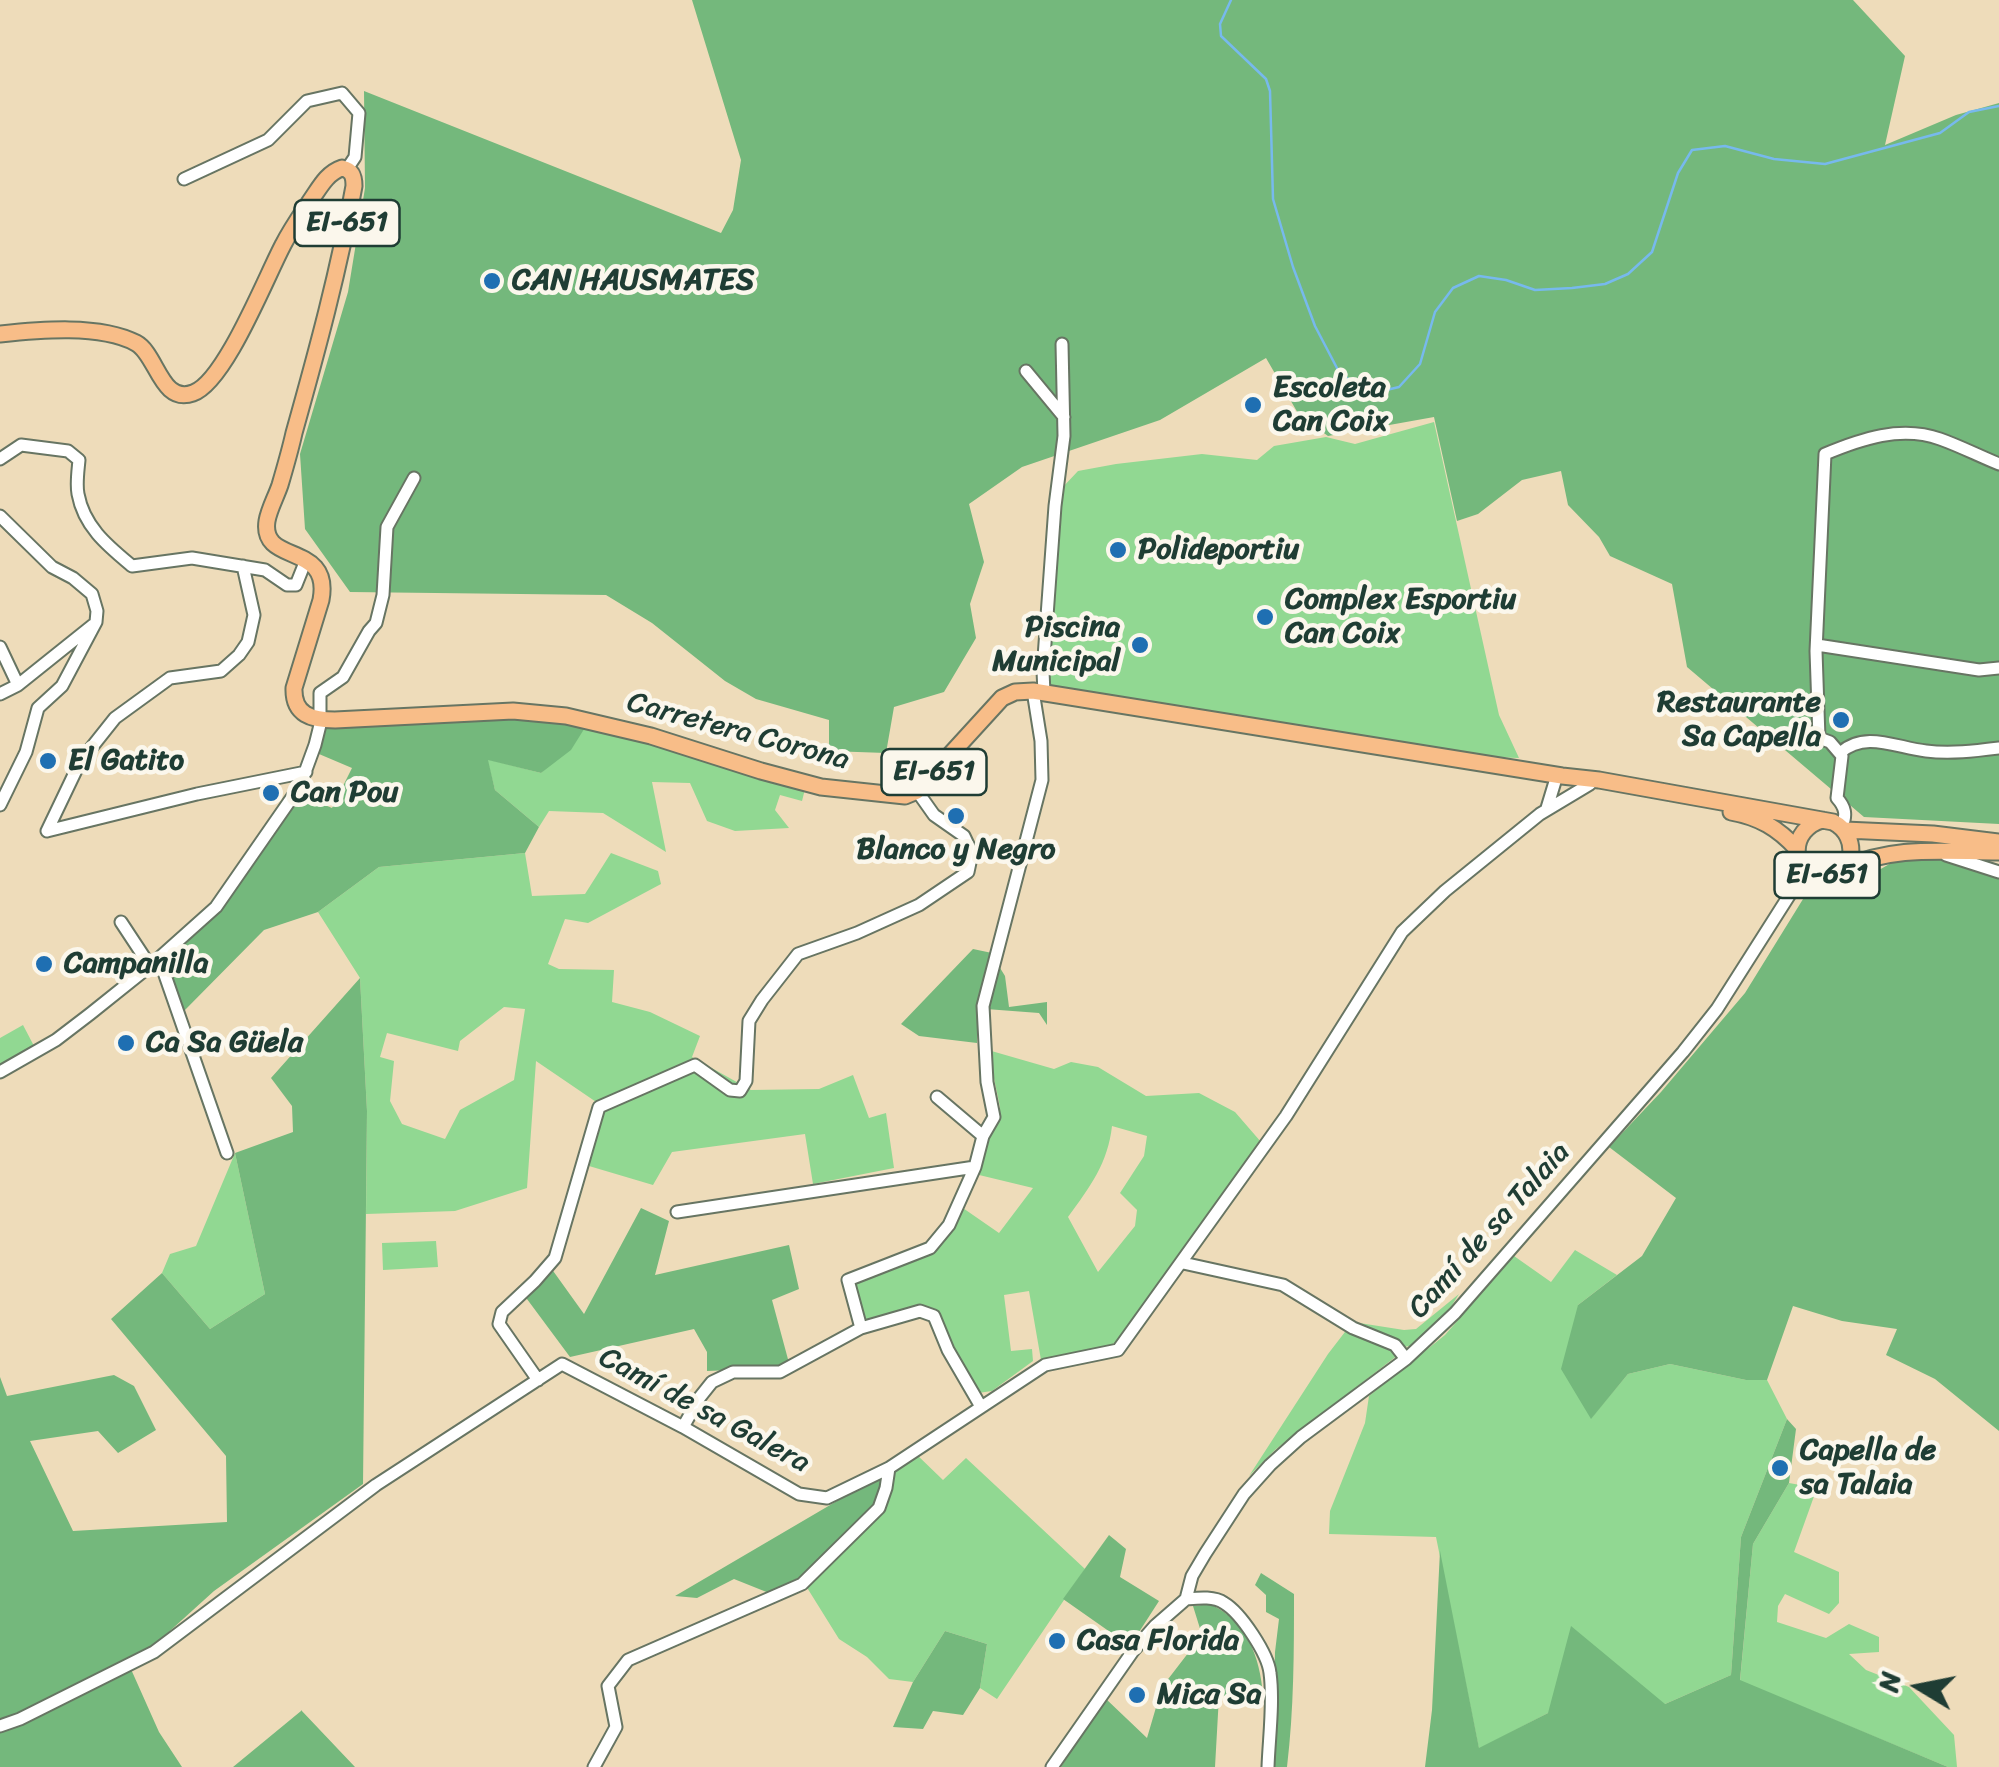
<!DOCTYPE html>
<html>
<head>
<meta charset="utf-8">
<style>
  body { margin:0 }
  #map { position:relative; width:1999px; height:1767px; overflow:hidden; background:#eedcba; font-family:Sriracha,sans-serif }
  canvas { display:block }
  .north { position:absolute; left:1869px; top:1637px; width:100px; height:100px; -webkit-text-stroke:8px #fbf7ec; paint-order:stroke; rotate:280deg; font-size:28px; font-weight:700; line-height:40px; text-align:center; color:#1f3d34 }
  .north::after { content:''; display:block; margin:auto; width:35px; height:45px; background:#1f3d34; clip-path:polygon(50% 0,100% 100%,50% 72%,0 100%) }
</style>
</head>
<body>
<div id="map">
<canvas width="1999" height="1767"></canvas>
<div class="north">N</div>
</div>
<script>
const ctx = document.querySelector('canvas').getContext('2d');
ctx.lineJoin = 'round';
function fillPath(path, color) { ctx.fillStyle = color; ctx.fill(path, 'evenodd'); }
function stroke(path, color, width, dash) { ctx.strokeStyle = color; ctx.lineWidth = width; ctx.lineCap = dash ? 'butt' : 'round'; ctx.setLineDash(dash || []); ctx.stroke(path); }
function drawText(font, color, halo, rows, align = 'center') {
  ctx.font = font + ' Sriracha,sans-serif'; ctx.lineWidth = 9; ctx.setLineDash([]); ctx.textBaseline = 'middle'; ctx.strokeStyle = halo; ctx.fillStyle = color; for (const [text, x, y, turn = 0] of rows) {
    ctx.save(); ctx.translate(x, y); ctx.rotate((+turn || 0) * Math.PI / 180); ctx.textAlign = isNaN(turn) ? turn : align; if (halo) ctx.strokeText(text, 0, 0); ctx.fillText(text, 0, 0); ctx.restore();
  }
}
fillPath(new Path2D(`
  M1434,422L1499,715L1519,758L1491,757L1053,688L1048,680L1062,488L1078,471L1116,464L1202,454L1257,460L1274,446L1326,437L1355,444Z
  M586,726L648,739L805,789L802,801L780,795L775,810L789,828L735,831L707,821L690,783L652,782L666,852L603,813L549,811L539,827L495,790L487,759L541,773Z
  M525,853L532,896L585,894L611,853L658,871L661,884L588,923L565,919L548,964L559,969L614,970L612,1002L650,1012L700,1036L692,1057L751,1090L819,1089L853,1075L869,1118L886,1113L894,1168L813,1184L805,1134L672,1152L653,1185L589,1166L605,1108L536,1061L527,1188L455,1211L366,1214L367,1111L360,978L318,912L379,867ZM504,1007L525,1009L514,1080L460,1110L445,1139L402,1124L390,1101L394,1061L380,1057L387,1033L458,1051L460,1041Z
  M23,1025L34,1046L0,1065V1038Z
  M988,1050L1054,1069L1071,1062L1098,1067L1146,1096L1199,1093L1235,1112L1261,1142L1124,1338L1105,1348L1041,1360L1029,1291L1004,1295L1011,1351L1032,1349L1033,1361L992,1391L978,1393L951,1351L935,1314L866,1322L860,1318L854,1281L927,1255L960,1206L999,1233L1033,1188L975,1174L995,1125L1000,1107ZM1112,1126L1147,1136L1144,1156L1120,1193L1137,1210L1135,1226L1098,1272L1068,1217C1090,1187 1108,1163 1112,1126Z
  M235,1153L265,1294L210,1329L162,1273L170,1254L196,1246Z
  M436,1241L438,1267L383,1270L382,1243Z
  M1575,1250L1617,1275L1578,1305L1591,1418L1628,1374L1670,1364L1746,1380H1767L1787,1419L1741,1537L1731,1675L1665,1704L1548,1713L1479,1749L1436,1537L1329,1534L1330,1511L1365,1423L1369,1396L1445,1335L1514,1256L1551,1282Z
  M1459,1294L1449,1310L1410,1346L1404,1347L1353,1322L1404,1330L1416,1329Z
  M1348,1328L1393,1348L1398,1355L1276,1449L1249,1476L1328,1354Z
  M915,1453L943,1480L966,1458L1085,1569L997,1699L980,1688L987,1644L945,1631L913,1682L889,1679L867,1657L839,1639L806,1586L881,1514L889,1495L892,1468Z
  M1789,1483L1817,1488L1794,1552L1839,1572V1603L1829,1614L1785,1594L1778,1606L1777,1622L1826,1638L1849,1624L1879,1637V1652L1849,1654L1866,1670L1909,1687L1954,1735L1957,1767H1948L1740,1681L1753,1544Z`), '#91d892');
fillPath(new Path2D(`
  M692,0H1853L1905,56L1885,145L1956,115L1999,103V824L1864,817L1687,667L1672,584L1610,556L1599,537L1568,505L1561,471L1522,480L1478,514L1457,521L1434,417L1328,436L1299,415L1266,358L1160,420L1022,467L969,504L984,562L970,604L976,638L944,692L894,707L886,753L829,751V720L756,699L725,681L652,623L606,595L350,592L305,529L300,454L348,292L365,188L364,91L721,233L733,210L741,160Z
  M512,716L586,726L571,750L541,773L488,760L495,790L539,827L525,853L379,867L318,912L264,930L183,1012L165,961L214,917L301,795L332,808L352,768L319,754L325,726Z
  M1904,853L1943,854L1999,873V1431L1935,1379L1886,1355L1897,1329L1842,1321L1793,1306L1767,1380H1746L1670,1364L1628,1374L1591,1419L1561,1369L1578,1305L1642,1256L1676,1198L1609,1147L1661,1092L1745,993L1808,891C1843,885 1876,877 1904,853Z
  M973,949L992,953L977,1009V1043L919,1036L901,1024Z
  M997,963L1005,976L1009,1007L1047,1002V1025L1039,1013L986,1009Z
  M360,978L367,1111L363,1484L214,1591L130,1667L159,1732L182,1767H0V1377L7,1396L114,1375L134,1386L156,1430L118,1453L98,1431L30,1441L73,1531L227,1522L226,1456L111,1319L162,1273L210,1329L265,1294L235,1153L293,1132L292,1106L271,1078Z
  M641,1208L669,1221L655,1275L789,1245L799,1289L772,1300L789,1363L782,1368L707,1371V1352L694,1329L570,1357L524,1295L551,1268L584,1314Z
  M1787,1419L1796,1429L1789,1483L1753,1544L1740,1680L1948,1767H1425L1432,1710L1440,1551L1479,1748L1548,1713L1571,1626L1665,1704L1731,1675L1741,1537Z
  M883,1474L881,1489L875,1506L804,1575L769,1593L734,1579L697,1598L675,1596Z
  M1109,1535L1126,1549L1120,1577L1159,1601L1130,1646L1063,1599Z
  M1261,1573L1294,1594C1294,1652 1294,1709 1287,1767H1272L1275,1652L1279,1619L1266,1612V1595L1255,1585Z
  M1210,1604C1247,1621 1260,1657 1263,1695L1219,1696L1215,1767H1061L1105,1698L1147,1738L1162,1687L1202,1635L1193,1606Z
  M945,1631L987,1644L980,1688L963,1715L933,1711L923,1729L893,1727L913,1682Z
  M301,1710L355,1767H233L301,1711Z`), '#74b87c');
stroke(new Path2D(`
  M1231,0L1220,24L1221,36L1266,79L1270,91L1273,199L1293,267L1315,326L1338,370L1354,385L1378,392L1399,387L1420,364L1435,312L1453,288L1479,276L1506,280L1535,290L1572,288L1605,284L1628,274L1652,252L1678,173L1692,150L1725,146L1774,159L1825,164L1940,133L1969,112L1999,106`), '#77b9ed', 2.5);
const minor = new Path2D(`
  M184,179L268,140L307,101L342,93L359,113L355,157L347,169
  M1026,371L1064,417
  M0,459L21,445L68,451L79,460C78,471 76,484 78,494C84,527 108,546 132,566L192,558L265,570L287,585H296L306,560
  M0,516L52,567L73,578L92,594L97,611L96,622L62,686L38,708L26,752L0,805
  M1817,645L1979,670L1999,668
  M0,647L18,685
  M1044,693L1043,671L1055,506L1064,436L1062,344
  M0,694L18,685L93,625
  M1840,753C1865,730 1897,748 1926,751C1950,754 1975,751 1999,748
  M1547,808L1557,775
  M1842,827C1847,814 1845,807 1837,798L1842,756L1830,742L1819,738L1816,651L1825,454C1861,439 1901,425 1940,439C1960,446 1979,456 1999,464
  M47,831L80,762L115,718L170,678L221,671L239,655L248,642L254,615L243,566
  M47,831L197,794L306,772
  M1946,855L1999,872
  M121,922L150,966
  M159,958L227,1153
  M0,1072L56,1040L90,1014L150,966L216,907L300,786L315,745L320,725V693L343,677L369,631L376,623L383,595L387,527L414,478
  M937,1097L983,1136
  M677,1212L975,1167
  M1183,1263L1283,1285L1353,1328L1395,1345L1406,1359
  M861,1328L848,1280L930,1248L949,1225L975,1167L983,1136L994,1117L987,1082L983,1006L1042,780L1041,741L1033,691
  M538,1380L499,1324L502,1312L535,1281L555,1258L599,1107L695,1065L730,1090L740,1091L746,1081L749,1021L762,1000L798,954L857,933L919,905L968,872L972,853L964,836L934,815L917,791
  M683,1427L700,1397L712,1382L733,1372H780L861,1328L920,1311L934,1316L948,1350L980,1405
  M1186,1599L1192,1576L1205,1554L1244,1494L1270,1465L1301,1437L1406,1359L1455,1313L1683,1052L1717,1009L1806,869
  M1186,1599C1198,1598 1214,1596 1224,1603C1241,1613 1268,1654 1270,1673C1274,1702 1269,1738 1268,1767
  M0,1726L20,1719L154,1652L376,1485L562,1364L683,1427L799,1494L827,1498L889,1468L1045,1365L1118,1350L1286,1116L1402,932L1445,891L1540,814L1590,784
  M594,1767L616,1727L608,1686L628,1660L802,1584L879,1508L886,1488L889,1468
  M1052,1767L1133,1651L1155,1626L1186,1599`);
const major = new Path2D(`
  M0,334C39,330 100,324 136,343C157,354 161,405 193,393C225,382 266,277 283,245C291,229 301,215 311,200C320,187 327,173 342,168C352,170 354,176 354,186C339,270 317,351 294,433C290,451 285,468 280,485C276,497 269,509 267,521C260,566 332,541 321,600L294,688C293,715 312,720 335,720L513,711L566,716L651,736L761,771L821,787L905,796L917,791L1002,698L1015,692L1033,691L1562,776L1599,780L1833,822C1861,836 1855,879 1822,875C1788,872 1790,829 1822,820
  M1731,812C1759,817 1778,828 1797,849
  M1845,830L1933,834L1999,842
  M1842,869C1893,845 1944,852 1999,852`);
stroke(minor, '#677563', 15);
stroke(major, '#677563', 19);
stroke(minor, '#fff', 11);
stroke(major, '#f8bd88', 15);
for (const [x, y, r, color] of [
  [492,281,10,"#1f6fb2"],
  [1253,405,10,"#1f6fb2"],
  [1118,550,10,"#1f6fb2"],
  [1265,617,10,"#1f6fb2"],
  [1140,645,10,"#1f6fb2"],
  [1841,720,10,"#1f6fb2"],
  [48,761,10,"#1f6fb2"],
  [271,793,10,"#1f6fb2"],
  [956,816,10,"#1f6fb2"],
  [44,964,10,"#1f6fb2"],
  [126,1043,10,"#1f6fb2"],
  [1780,1468,10,"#1f6fb2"],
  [1057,1641,10,"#1f6fb2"],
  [1137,1695,10,"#1f6fb2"]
]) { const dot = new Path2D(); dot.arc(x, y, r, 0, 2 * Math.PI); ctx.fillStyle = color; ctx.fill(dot); stroke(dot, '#fbf7ec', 4); }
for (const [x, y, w] of [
  [347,223,105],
  [934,772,105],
  [1827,875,105]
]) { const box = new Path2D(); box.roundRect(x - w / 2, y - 23, w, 46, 8); ctx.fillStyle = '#fbf7ec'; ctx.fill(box); stroke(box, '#1f3d34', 2.5); }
drawText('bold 28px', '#1f3d34', null, [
  ["EI-651",347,223],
  ["EI-651",934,772],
  ["EI-651",1827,875]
]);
drawText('bold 30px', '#1f3d34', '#fbf7ec', [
  ["CAN HAUSMATES",512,281],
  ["Escoleta",1273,388],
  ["Can Coix",1273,422],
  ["Polideportiu",1138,550],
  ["Complex Esportiu",1285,600],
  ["Can Coix",1285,634],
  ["Piscina",1120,628,"right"],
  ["Municipal",1120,662,"right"],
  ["Restaurante",1821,703,"right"],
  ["Sa Capella",1821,737,"right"],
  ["El Gatito",68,761],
  ["Can Pou",291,793],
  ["Blanco y Negro",956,850,"center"],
  ["Campanilla",64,964],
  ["Ca Sa Güela",146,1043],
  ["Capella de",1800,1451],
  ["sa Talaia",1800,1485],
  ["Casa Florida",1077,1641],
  ["Mica Sa",1157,1695]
], 'left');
drawText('30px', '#1f3d34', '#fbf7ec', [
  ["Carretera Corona",738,732,15],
  ["Camí de sa Talaia",1490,1231,-48],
  ["Camí de sa Galera",704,1411,28]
]);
</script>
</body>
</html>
